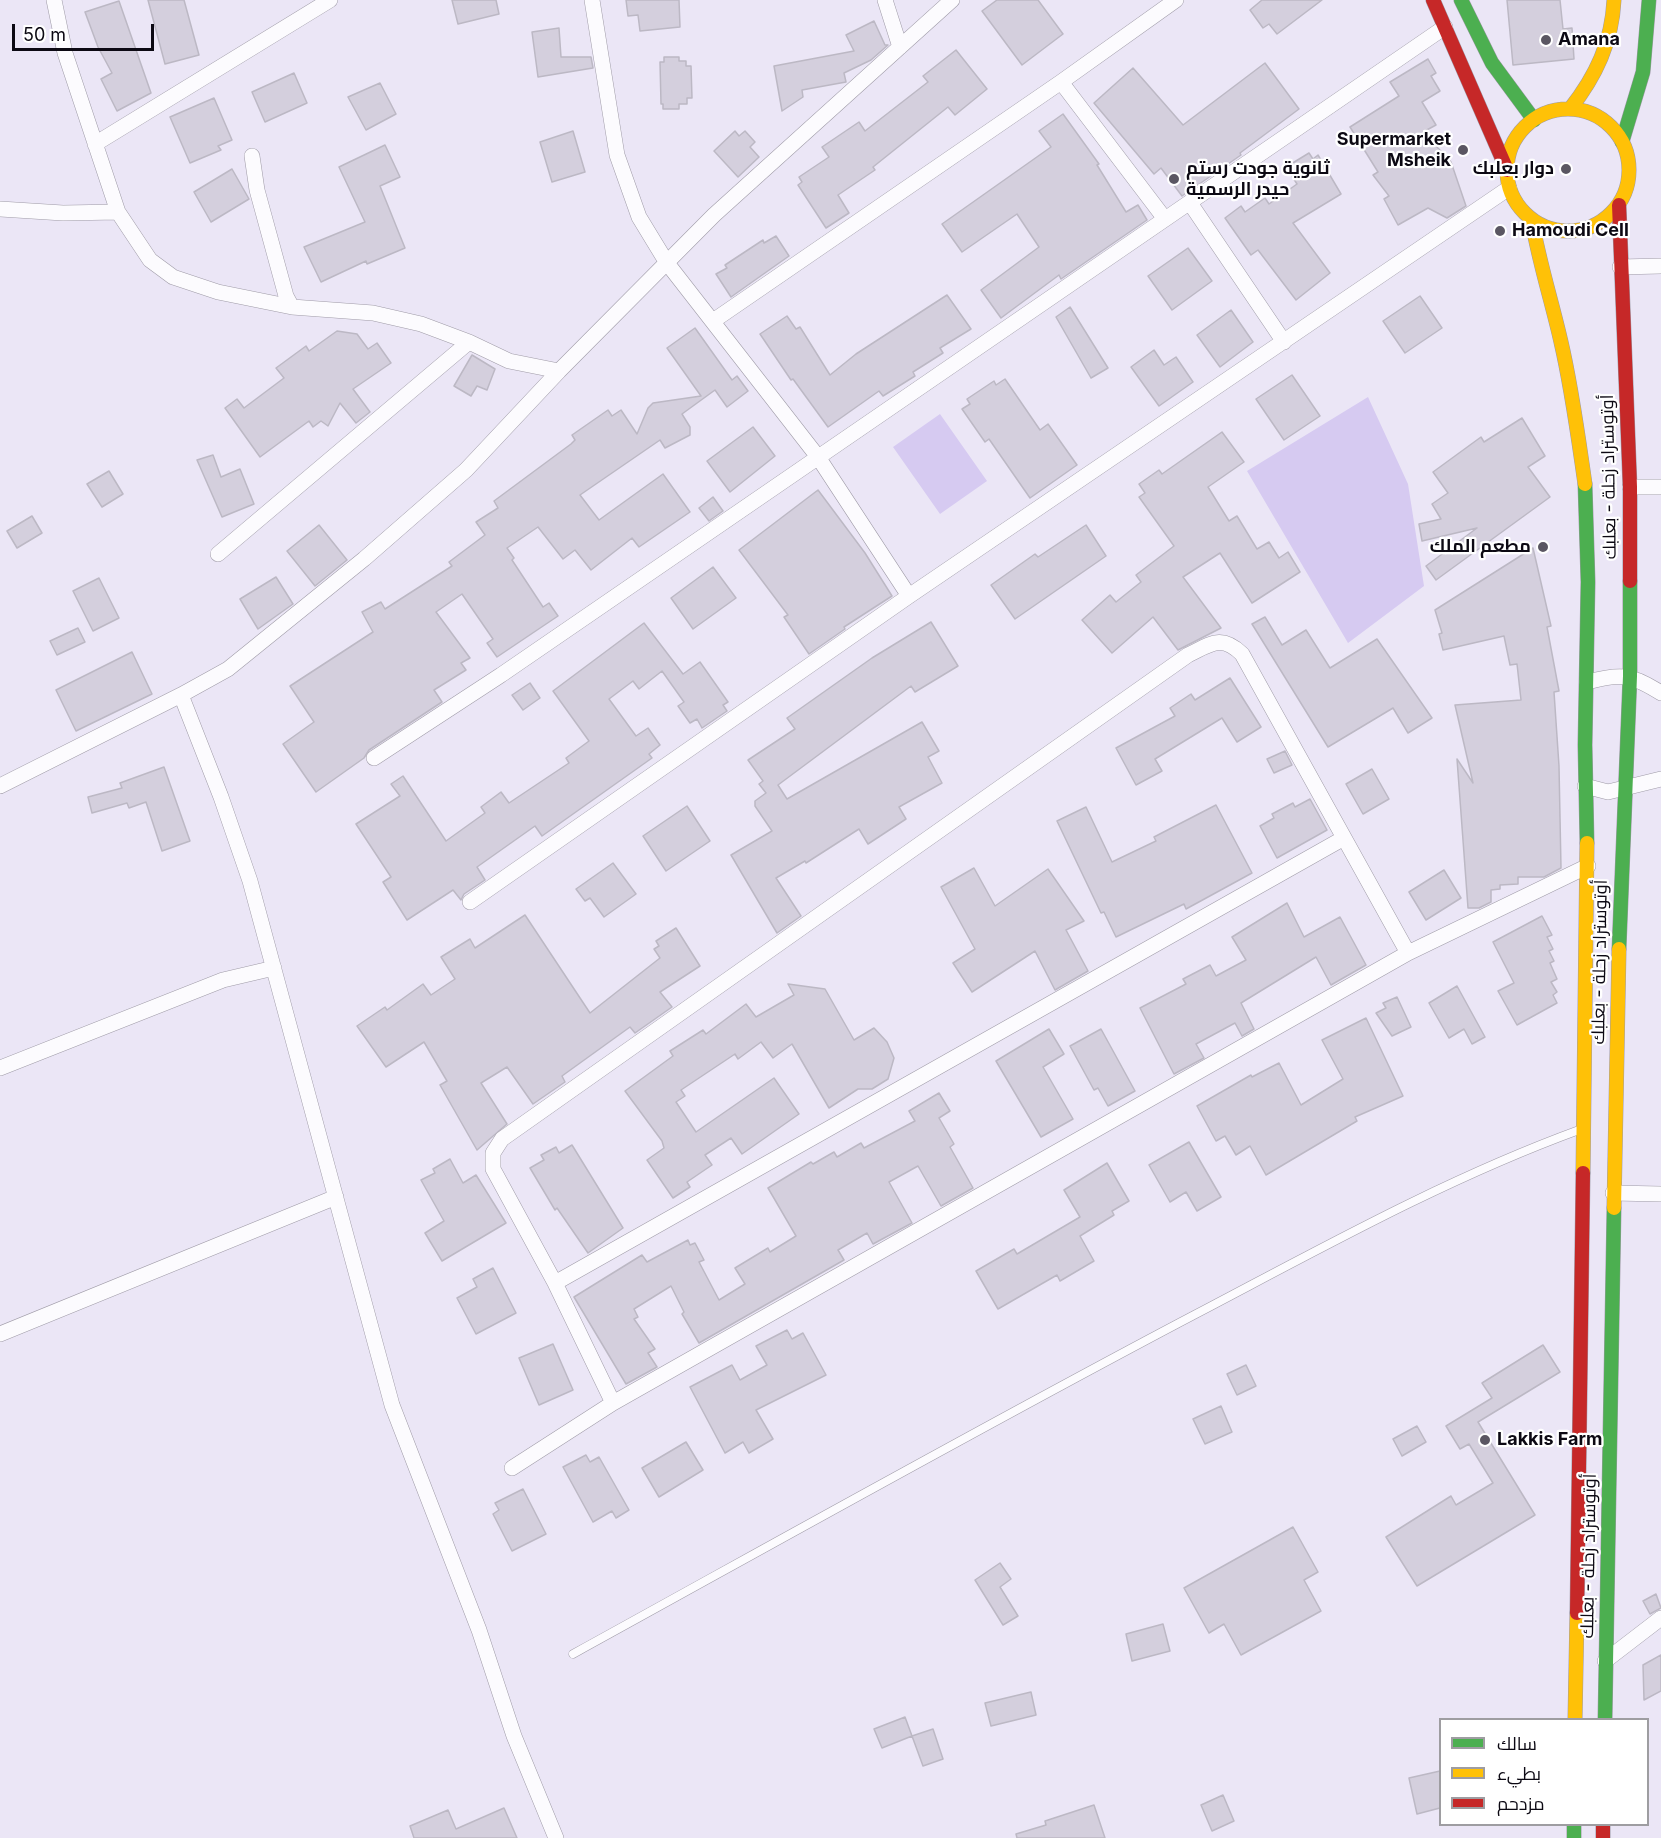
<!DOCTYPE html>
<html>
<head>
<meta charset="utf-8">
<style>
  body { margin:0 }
  #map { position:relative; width:1661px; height:1838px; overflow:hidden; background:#ebe6f6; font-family:Inter,Cairo,sans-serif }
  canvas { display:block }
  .legend { position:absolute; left:1439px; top:1718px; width:210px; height:108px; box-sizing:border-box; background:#fff; border:2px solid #9e9da1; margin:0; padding:8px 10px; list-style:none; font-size:18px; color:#0c0913 }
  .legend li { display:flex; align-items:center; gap:12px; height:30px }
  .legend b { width:30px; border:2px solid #9e9da1 }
  .scale { position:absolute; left:12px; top:24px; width:142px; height:27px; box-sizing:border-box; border:3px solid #0c0913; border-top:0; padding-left:8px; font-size:18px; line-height:21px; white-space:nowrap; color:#0c0913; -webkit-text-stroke:4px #fff; paint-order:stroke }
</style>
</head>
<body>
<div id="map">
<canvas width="1661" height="1838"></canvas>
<ul class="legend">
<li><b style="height:8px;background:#4caf50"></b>سالك</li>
<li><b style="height:8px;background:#ffc107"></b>بطيء</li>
<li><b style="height:8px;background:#c62828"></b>مزدحم</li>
</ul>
<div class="scale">50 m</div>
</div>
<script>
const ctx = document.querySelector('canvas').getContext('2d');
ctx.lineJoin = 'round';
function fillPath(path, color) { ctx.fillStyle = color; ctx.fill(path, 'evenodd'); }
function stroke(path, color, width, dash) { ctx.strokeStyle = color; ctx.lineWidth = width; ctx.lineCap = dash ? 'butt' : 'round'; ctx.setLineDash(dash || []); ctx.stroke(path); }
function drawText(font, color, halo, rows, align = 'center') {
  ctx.font = font + ' Inter,Cairo,sans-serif'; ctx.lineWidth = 4.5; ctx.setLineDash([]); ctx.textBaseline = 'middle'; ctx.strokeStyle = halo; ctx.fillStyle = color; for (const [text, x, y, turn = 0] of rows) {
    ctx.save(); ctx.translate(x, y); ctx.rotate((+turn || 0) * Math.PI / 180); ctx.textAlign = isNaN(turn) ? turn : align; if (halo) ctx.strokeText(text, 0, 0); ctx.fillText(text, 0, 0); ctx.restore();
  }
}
fillPath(new Path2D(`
  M1368,397L1408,484L1424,586L1348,643L1247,471Z
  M940,414L987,481L940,514L893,447Z`), '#d6caf1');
const building = new Path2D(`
  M148,0H184L199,55L165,64Z
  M452,0H496L499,14L458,24Z
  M626,0H679L680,27L640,31L638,15L628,16Z
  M997,0H1038L1063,34L1022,65L982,11Z
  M1262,0H1322L1277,34L1269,24L1263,28L1250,10Z
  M1507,0H1560L1563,29L1572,28L1574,59L1513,65Z
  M119,1L151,93L117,111L101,79L112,73L98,47L85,12Z
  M874,21L885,45H888L871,60L844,73L846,82L802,90L803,97L782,111L774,66L854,51L846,35Z
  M559,28L561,57H591L593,68L538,77L532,32Z
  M956,50L987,89L955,115L948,107L873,167L875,170L838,195L849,213L826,228L798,185L802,182L799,177L829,157L822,147L859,122L865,131L928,82L923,76Z
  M664,57H679V61H686V66H691L692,98H687V104H679V109H663V104H661L660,62H664Z
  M1428,59L1436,73L1431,76L1440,91L1422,102L1436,125L1423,132L1451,162L1466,206L1447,218L1428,208L1398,225L1384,199L1389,196L1373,175L1378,172L1350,127L1399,96L1390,82Z
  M1265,63L1299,109L1240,153L1241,155L1182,196L1161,168L1154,174L1094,103L1133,68L1183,125Z
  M294,73L307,103L265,122L252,92Z
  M380,83L396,114L366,130L348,97Z
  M214,98L232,140L218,146L221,150L190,163L170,117Z
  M1063,114L1099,164L1097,165L1126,212L1138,205L1147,220L1061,279L1059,275L1001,318L981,290L1039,247L1017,214L962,252L942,224L1051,147L1039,131Z
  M573,131L585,172L552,182L540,142Z
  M735,131L739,136L745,131L755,142L750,147L759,157L738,177L714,151Z
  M385,145L400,177L380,186L405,248L367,264L366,261L321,282L304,247L365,222L339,167Z
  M1309,153L1313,159L1318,155L1341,194L1293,223L1330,273L1296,300L1258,250L1251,255L1225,218L1241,206L1245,212L1265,198L1269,204L1297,184L1290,173L1295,170L1291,164Z
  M232,169L249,199L211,222L194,192Z
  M776,236L789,256L731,297L716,274L727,268L725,265L763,240L764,243Z
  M1188,248L1212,281L1172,310L1148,276Z
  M947,295L971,329L940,348L943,353L913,372L915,376L883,396L879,391L828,427L793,379L791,380L760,334L787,316L796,329L800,327L830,375L856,354Z
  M1420,296L1442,328L1405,353L1383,321Z
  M1070,307L1108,368L1091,378L1056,317Z
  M1231,310L1253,342L1220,367L1197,335Z
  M695,328L732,380L737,376L748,391L727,407L715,390L682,414L690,427V435L665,448L660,440L580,495L599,520L663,474L690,512L639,547L632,538L591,570L575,550L563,559L538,527L507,548L514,558L512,560L543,607L549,603L558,616L497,657L487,643L493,639L462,594L436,612L470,658L461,663L466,670L434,690L442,702L369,750L364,758L316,792L283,744L314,722L290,686L373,632L362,612L381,602L385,609L452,566L449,562L485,535L476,522L498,508L494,501L571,444L575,440L572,435L608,410L612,416L621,410L637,434L648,408L653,403L701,396L667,348Z
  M337,331L357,334L368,349L377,343L391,363L353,389L370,412L356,423L340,403L328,426L321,421L313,427L309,421L260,457L225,408L237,399L244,408L284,378L276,368L306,346L309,351Z
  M1154,350L1164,365L1176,357L1193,382L1159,406L1131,367Z
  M472,355L495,369L487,390L477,386L471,396L454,386Z
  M1292,375L1320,416L1284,440L1256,399Z
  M1005,379L1040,430L1048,424L1077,465L1030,498L989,439L985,442L962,409L970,404L967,399L994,381L996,385Z
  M1522,418L1545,456L1528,467L1550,497L1436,580L1426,566L1477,528L1422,541L1419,524L1441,519L1432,504L1448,493L1433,472L1481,437L1484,442Z
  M753,427L775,456L730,492L707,461Z
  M1222,432L1244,462L1208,487L1229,521L1237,516L1257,549L1269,542L1279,558L1288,552L1300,572L1252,603L1220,553L1183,577L1221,628L1178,650L1153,617L1112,653L1082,620L1110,595L1116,602L1141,582L1136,575L1174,546L1139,497L1145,493L1139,484L1159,470L1162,474Z
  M213,455L221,477L240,469L254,504L222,517L197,460Z
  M109,471L123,494L102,507L87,484Z
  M818,490L865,553L892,596L844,627L845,629L809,654L784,617L788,615L739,550Z
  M713,497L723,511L709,521L699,508Z
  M32,516L42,533L17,548L7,531Z
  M319,525L347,560L315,586L287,551Z
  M1086,525L1106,556L1015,619L991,585L1035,554L1038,557Z
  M1533,548L1551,626L1547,627L1559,691L1554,692L1559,766L1561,868L1544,877H1518V884L1500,885V889L1491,890V902L1479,908H1468L1457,759L1473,783L1455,705L1521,700L1517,664L1510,665L1504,636L1443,650L1439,634L1442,633L1435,610Z
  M713,567L736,598L693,629L671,598Z
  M276,577L293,604L258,629L240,599Z
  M99,578L119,618L93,631L73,591Z
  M1265,617L1282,645L1306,630L1330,668L1377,639L1432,718L1408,733L1393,708L1328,747L1252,624Z
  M931,622L958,666L915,692L911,686L778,785L787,799L922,722L939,751L928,757L942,783L899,807L906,819L868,844L859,829L806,863L805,861L776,878L801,916L777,933L731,855L772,831L755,806V801L766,793L759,784L763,781L748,760L795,729L787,718L872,658Z
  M644,623L683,674L700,662L728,702L723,705L727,711L702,728L697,719L690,723L678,706L684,702L662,671L639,689L633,681L609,699L636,736L648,728L660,745L649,754L652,758L542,836L535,826L477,867L485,880L464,894L461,900L453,890L407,920L383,882L391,877L356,824L400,796L391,784L403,776L446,841L485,813L481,807L501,792L509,803L569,763L566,758L589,741L553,691Z
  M78,628L85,642L57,655L50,641Z
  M132,652L152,694L76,731L56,690Z
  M1230,678L1261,727L1237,742L1222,718L1155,759L1162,771L1136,785L1116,748L1175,716L1170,708L1191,694L1195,700Z
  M530,683L540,698L523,710L512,695Z
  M1285,751L1292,765L1274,773L1267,759Z
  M164,767L190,841L162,851L146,802L129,808L127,803L92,813L88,797L122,788L120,783Z
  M1372,769L1389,799L1363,814L1346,784Z
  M1310,799L1327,830L1277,858L1260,826L1274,818L1272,814L1293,803L1295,807Z
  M1216,805L1252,873L1186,909L1184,904L1116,937L1104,912L1101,913L1057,821L1086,807L1112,862L1156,841L1154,837Z
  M687,806L710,841L666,871L643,836Z
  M613,863L636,894L604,917L590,898L585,901L576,889Z
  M974,868L995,906L1048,869L1084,921L1066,930L1088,971L1055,990L1035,951L972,992L953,963L975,949L941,887Z
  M1444,870L1461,898L1426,920L1409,892Z
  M1287,903L1304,937L1340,917L1366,965L1331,985L1316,957L1241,1003L1254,1029L1242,1036L1235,1023L1196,1044L1204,1058L1174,1074L1140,1008L1186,984L1183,979L1210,965L1216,976L1246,960L1232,937Z
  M525,915L590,1013L660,958L654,949L659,946L656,941L676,928L700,966L660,992L672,1007L635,1033L630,1027L562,1076L565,1082L533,1104L507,1067L481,1083L507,1124L477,1150L440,1085L447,1081L424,1042L386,1067L357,1026L385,1007L387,1010L423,984L431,995L455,979L441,957L470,939L475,948Z
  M1542,916L1552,935L1547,937L1553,949L1549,951L1554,961L1550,963L1557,979L1551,982L1557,992L1553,995L1557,1003L1517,1025L1498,991L1514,983L1493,942Z
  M788,984L825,989L854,1040L874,1028L887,1042L894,1058L888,1079L872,1089H858L829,1108L792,1044L773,1058L761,1042L738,1059L735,1054L681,1090L685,1096L676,1102L696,1132L774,1078L799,1114L742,1154L731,1138L705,1155L712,1165L687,1182L690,1187L673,1198L647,1160L664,1148L662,1141L625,1091L673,1056L670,1051L703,1030L706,1034L746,1004L756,1017L794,995Z
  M1457,986L1485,1037L1472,1044L1464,1029L1449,1038L1429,1003Z
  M1397,997L1411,1027L1392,1036L1376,1013L1386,1008L1383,1003Z
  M1366,1018L1403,1096L1355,1117L1357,1121L1266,1175L1250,1146L1236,1155L1225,1136L1216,1141L1197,1106L1251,1075L1252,1077L1279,1063L1301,1105L1343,1079L1322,1040Z
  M1049,1029L1064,1054L1043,1067L1073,1119L1041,1137L996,1061Z
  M1101,1029L1135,1091L1108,1106L1098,1088L1094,1090L1070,1046Z
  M939,1093L950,1111L939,1118L954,1144L950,1147L973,1188L941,1206L918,1166L889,1182L912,1223L873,1244L867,1233L838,1250L844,1260L699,1343L682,1314L684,1312L671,1286L634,1309L638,1317L634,1319L655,1349L648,1353L657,1367L626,1384L574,1297L642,1255L647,1262L688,1240L690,1245L695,1243L704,1260L699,1262L719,1300L745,1284L735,1268L768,1248L770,1252L796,1236L768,1188L811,1162L813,1164L834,1152L837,1157L861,1143L864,1148L915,1121L909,1111Z
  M1189,1142L1221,1197L1197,1211L1186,1192L1170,1202L1149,1165Z
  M572,1145L623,1228L588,1253L557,1208L555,1210L530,1168L544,1160L541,1155L556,1147L559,1153Z
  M450,1159L463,1183L476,1175L506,1223L442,1261L425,1233L444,1221L421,1180L435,1173L433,1169Z
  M1107,1163L1129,1201L1112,1211L1114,1215L1080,1236L1094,1261L1060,1281L1057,1275L998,1309L976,1271L1014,1249L1017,1254L1080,1217L1064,1190Z
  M493,1268L516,1313L476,1334L457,1298L477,1287L473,1279Z
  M787,1330L792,1339L803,1333L826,1375L756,1410L773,1439L749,1453L743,1442L725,1453L690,1387L732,1365L740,1380L767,1365L756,1346Z
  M553,1344L573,1390L539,1405L519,1358Z
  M1543,1345L1560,1372L1478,1422L1535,1515L1417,1586L1386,1537L1451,1496L1456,1505L1493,1483L1469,1444L1460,1449L1446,1426L1492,1398L1482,1383Z
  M1246,1365L1256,1386L1237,1395L1227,1374Z
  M1221,1406L1232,1432L1205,1444L1193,1419Z
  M1417,1426L1426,1442L1402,1456L1393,1439Z
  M686,1442L703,1470L659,1497L642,1468Z
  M586,1455L590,1462L599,1457L629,1510L616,1518L612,1511L593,1522L563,1467Z
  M523,1489L546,1534L512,1551L493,1514L499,1510L495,1503Z
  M1293,1527L1318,1572L1304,1580L1321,1611L1241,1655L1224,1624L1209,1633L1184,1588Z
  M1000,1563L1011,1579L1000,1587L1018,1616L1003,1625L975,1580Z
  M1656,1594L1661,1608L1650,1614L1643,1601Z
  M1163,1624L1170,1651L1132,1661L1126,1634Z
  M1661,1655V1691L1644,1700L1643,1665Z
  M1031,1692L1036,1715L991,1726L985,1703Z
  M905,1717L912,1736L882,1748L874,1729Z
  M933,1729L943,1759L923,1766L912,1736Z
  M1440,1771V1808L1417,1814L1409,1778Z
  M1223,1795L1234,1821L1212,1831L1201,1805Z
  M1094,1805L1105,1838H1017L1016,1834L1046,1825L1045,1821Z
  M504,1808L517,1838H414L410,1826L448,1810L456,1829Z`);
fillPath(building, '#d4cfdd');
stroke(building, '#bcb8c4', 1.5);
const lane = new Path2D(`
  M573,1654C780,1540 985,1425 1194,1315C1320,1249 1445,1179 1579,1130`);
const street = new Path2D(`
  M54,0L65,53L118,212L150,260L173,277L218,292L292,307
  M592,0L617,155L639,217L667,263L818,457L909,596
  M885,0L900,47
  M1061,82L1165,219
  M95,144L330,0
  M252,156L257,190L286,296L292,307L373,313L421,324L469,342L509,361L559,371
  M1190,203L1284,342
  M0,209L63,213L118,212
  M1620,267L1661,266
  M713,321L1061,82L1176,0
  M1630,487H1661
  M218,554L469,342
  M1587,682C1621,673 1631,674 1661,693
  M181,695L221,797L250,881L392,1405L479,1630L514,1736L556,1838
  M374,758L501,675L1445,27
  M0,786L181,695L228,669L364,559L466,470L559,371L714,215L952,0
  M1585,786L1608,792L1661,779
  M470,902L909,596L1509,188
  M0,1068L223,980L274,968
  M1613,1193L1661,1194
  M555,1283L1344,838
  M0,1334L336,1197
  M613,1403L555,1283L493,1169V1153L502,1139L1188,655C1211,644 1221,634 1242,654L1408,953
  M512,1468L613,1403L1408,953L1588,866
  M1605,1661L1661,1618`);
const fast = new Path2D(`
  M1461,0L1492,63L1534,120
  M1622,142L1643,72L1649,0
  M1585,484L1588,582L1585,745L1587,843
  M1619,949L1630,676V581
  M1605,1720L1614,1208
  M1574,1824V1838`);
const slow = new Path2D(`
  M1507 170a61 61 0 1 1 122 0a61 61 0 1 1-122 0Z
  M1570,109C1596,76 1612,42 1614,0
  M1532,221C1539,262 1552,302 1561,342C1572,389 1578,436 1585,484
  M1583,1173L1587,843
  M1614,1208L1619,949
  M1575,1720L1577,1613`);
const jam = new Path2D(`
  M1433,0L1507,170
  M1619,205L1630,487V581
  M1577,1613L1583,1173
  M1603,1824V1838`);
stroke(lane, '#9f9ba7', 9);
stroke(street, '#9f9ba7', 16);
stroke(fast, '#9f9ba7', 15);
stroke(slow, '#9f9ba7', 15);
stroke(jam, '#9f9ba7', 15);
stroke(lane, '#fcfbfe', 8);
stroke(street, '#fcfbfe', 15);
stroke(fast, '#4caf50', 14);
stroke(slow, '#ffc107', 14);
stroke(jam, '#c62828', 14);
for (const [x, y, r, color] of [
  [1546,40,6,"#5a5662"],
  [1463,150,6,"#5a5662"],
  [1566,169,6,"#5a5662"],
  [1174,179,6,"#5a5662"],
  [1500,231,6,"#5a5662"],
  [1543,547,6,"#5a5662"],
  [1485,1440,6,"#5a5662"]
]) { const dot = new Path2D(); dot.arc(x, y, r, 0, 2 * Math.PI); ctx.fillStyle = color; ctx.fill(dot); stroke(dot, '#fff', 2); }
drawText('bold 18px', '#0c0913', '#fff', [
  ["Amana",1558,40],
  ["Supermarket",1451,140,"right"],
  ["Msheik",1451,161,"right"],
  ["ثانوية جودت رستم",1186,169],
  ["حيدر الرسمية",1186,190],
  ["دوار بعلبك",1554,169,"right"],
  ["Hamoudi Cell",1512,231],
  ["مطعم الملك",1531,547,"right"],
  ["Lakkis Farm",1497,1440]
], 'left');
drawText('18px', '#0c0913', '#fff', [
  ["أوتوستراد زحلة - بعلبك",1609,477,-91],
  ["أوتوستراد زحلة - بعلبك",1600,962,-89],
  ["أوتوستراد زحلة - بعلبك",1589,1556,-89]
]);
</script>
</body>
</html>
